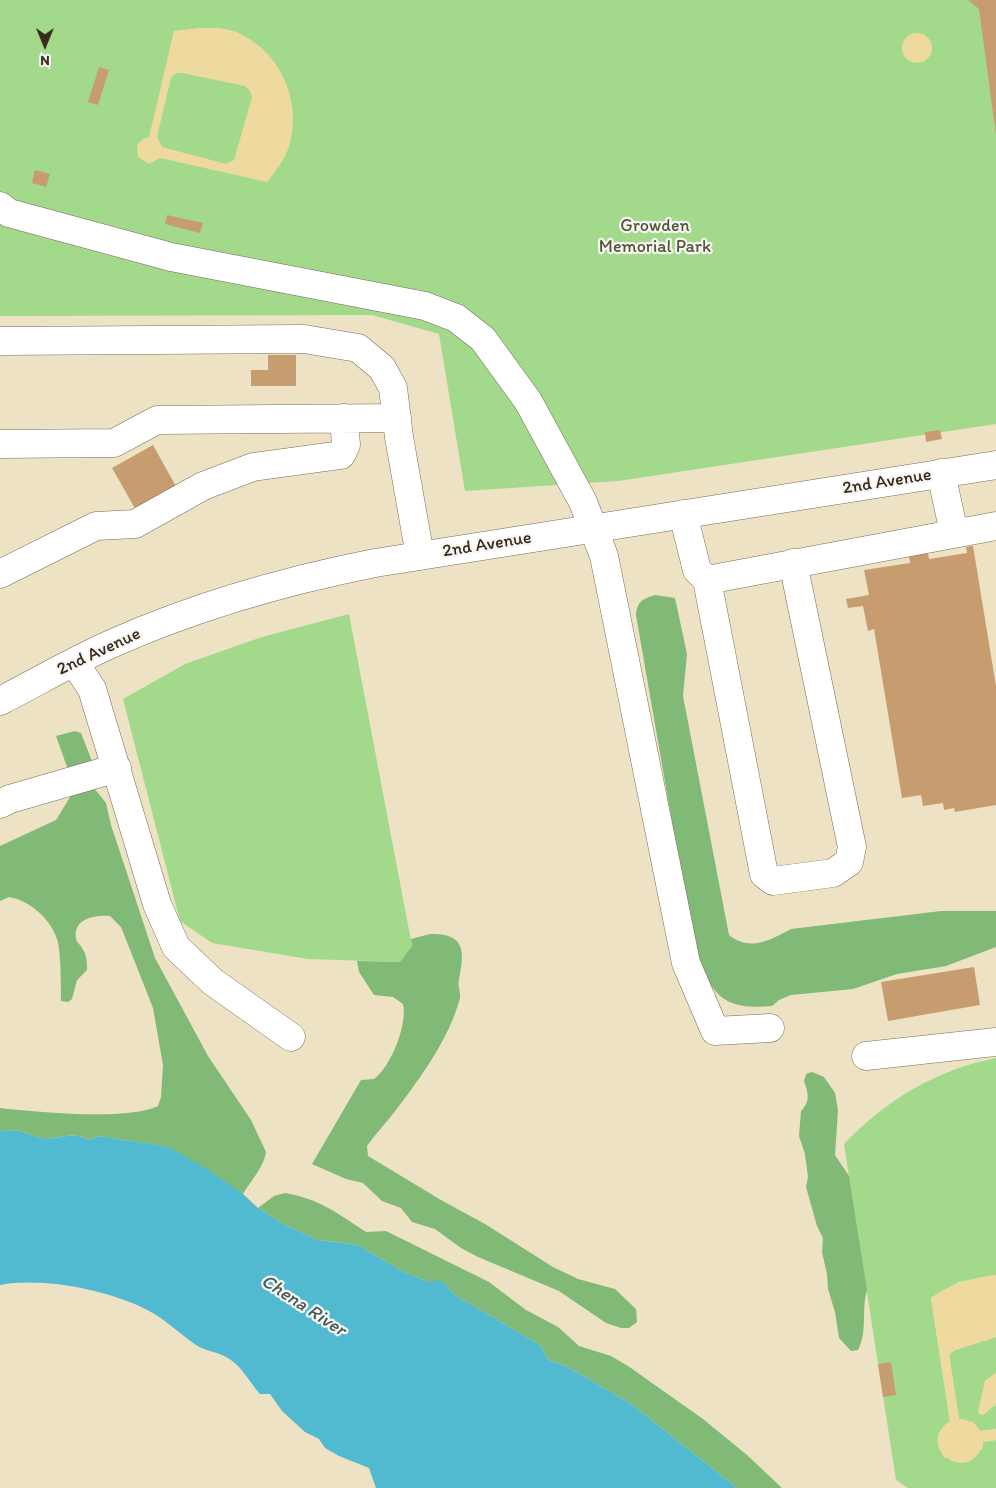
<!DOCTYPE html>
<html>
<head>
<meta charset="utf-8">
<style>
  body { margin:0 }
  #map { position:relative; width:996px; height:1488px; overflow:hidden; background:#ede2c4; font-family:Itim,sans-serif }
  canvas { display:block }
  .north { position:absolute; left:20px; top:20px; width:50px; height:50px; -webkit-text-stroke:4px #f6f6f2; paint-order:stroke; rotate:180deg; font-size:14px; font-weight:700; line-height:20px; text-align:center; color:#3b2a1e }
  .north::after { content:''; display:block; margin:auto; width:18px; height:22px; background:#3b2a1e; clip-path:polygon(50% 0,100% 100%,50% 72%,0 100%) }
</style>
</head>
<body>
<div id="map">
<canvas width="996" height="1488"></canvas>
<div class="north">N</div>
</div>
<script>
const ctx = document.querySelector('canvas').getContext('2d');
ctx.lineJoin = 'round';
function fillPath(path, color) { ctx.fillStyle = color; ctx.fill(path, 'evenodd'); }
function stroke(path, color, width, dash) { ctx.strokeStyle = color; ctx.lineWidth = width; ctx.lineCap = dash ? 'butt' : 'round'; ctx.setLineDash(dash || []); ctx.stroke(path); }
function drawText(font, color, halo, rows, align = 'center') {
  ctx.font = font + ' Itim,sans-serif'; ctx.lineWidth = 4.5; ctx.setLineDash([]); ctx.textBaseline = 'middle'; ctx.strokeStyle = halo; ctx.fillStyle = color; for (const [text, x, y, turn = 0] of rows) {
    ctx.save(); ctx.translate(x, y); ctx.rotate((+turn || 0) * Math.PI / 180); ctx.textAlign = isNaN(turn) ? turn : align; if (halo) ctx.strokeText(text, 0, 0); ctx.fillText(text, 0, 0); ctx.restore();
  }
}
fillPath(new Path2D(`
  M0,0H996V424L618,481L465,491L439,334L372,315L0,316Z
  M349,614L412,946L400,962L308,959L212,943L180,921L123,699L185,664L262,637Z
  M996,1058V1275L959,1282L931,1298L950,1422C936,1430 936,1446 945,1458L982,1449L983,1442L996,1440V1488H908L896,1480L844,1144C886,1100 936,1070 996,1058Z
  M996,1337V1373L985,1381L983,1415L996,1404V1429L980,1431L966,1420L959,1419L949,1355L955,1350Z`), '#a2d98b');
fillPath(new Path2D(`
  M655,595L675,598L687,654L683,696L729,935C750,952 770,940 791,929L941,911H996V947L946,966L897,974L853,989L791,995L779,1000L772,1006C727,1010 716,999 696,960L636,615C637,602 642,599 655,595Z
  M75,731L81,733L92,761L70,775L56,736Z
  M94,788L106,803L111,825L155,958L208,1056L251,1120L266,1152C264,1167 251,1180 243,1194L168,1147L99,1136L89,1140C70,1130 62,1140 43,1138C35,1138 28,1133 20,1131C14,1130 6,1131 0,1131V1108C38,1112 126,1121 158,1106L161,1097L163,1065L153,1008L121,927L110,916C96,915 73,918 76,938C76,942 80,944 82,948C87,955 87,962 87,970L77,980L72,999L68,1002L61,1001C61,987 61,950 57,939C50,918 30,901 9,897L0,901V846L56,820L75,789Z
  M430,934C465,933 465,951 459,979C457,986 461,991 460,998C449,1039 421,1077 396,1110C387,1122 376,1133 367,1146L368,1156L441,1200L485,1224L553,1267L578,1279L615,1289L636,1309L637,1322L629,1328H621L606,1323L559,1291L478,1257L461,1248L435,1229L412,1222L401,1208L382,1201L363,1183L346,1179L312,1164L361,1080L374,1079C391,1067 408,1023 403,1004L393,997L374,995L359,972L357,961L400,962L412,946L411,939Z
  M812,1072L824,1077L835,1093L838,1110L835,1155L849,1176L867,1290C861,1310 868,1331 858,1350L851,1351L839,1338L835,1312L828,1289L827,1274L822,1252L823,1238L817,1226L806,1187L808,1177L805,1154L799,1136L801,1111C811,1101 808,1093 804,1081L806,1074Z
  M285,1193C322,1200 335,1212 366,1232L386,1231L489,1282L526,1310L558,1327L579,1346L611,1356L628,1366L703,1419L747,1455L782,1488H737L630,1403L566,1366L549,1360L540,1345L455,1295L444,1283L429,1282L404,1272L358,1245L318,1240L285,1225L258,1208L274,1196Z`), '#81b977');
fillPath(new Path2D(`
  M199,28C211,28 223,27 233,31C278,47 302,98 290,143C286,158 277,170 267,182L160,158L149,164L138,157L137,145L143,139L149,137L174,31ZM177,73H182L245,86L250,91L252,97L234,160L226,164L162,147L157,137L170,82L172,76Z
  M902 48a15 15 0 1 1 30 0a15 15 0 1 1-30 0Z
  M996,1275V1337L955,1350L949,1355L959,1419L973,1422L981,1431L996,1429V1440L983,1442C972,1488 912,1447 950,1421L931,1298C951,1283 972,1278 996,1275Z
  M996,1373V1404L983,1415L979,1414L978,1411L985,1381Z`), '#eeda9e');
fillPath(new Path2D(`
  M0,1131C6,1131 14,1130 20,1131C28,1133 35,1138 43,1138C62,1140 70,1130 89,1140L99,1136L169,1147L207,1169L243,1194L258,1208L285,1225L318,1240L358,1245L404,1272L429,1282L437,1280L444,1283L455,1295L540,1345L549,1360L566,1366L630,1403L737,1488H376L369,1468L339,1456L325,1448L319,1439L305,1432L282,1411L270,1394H260C249,1382 243,1367 228,1358C218,1352 205,1351 196,1345C180,1334 166,1320 149,1311C110,1290 43,1277 0,1285Z`), '#52bad0');
fillPath(new Path2D(`
  M968,0H996V135L979,9Z
  M99,67L109,70L98,105L88,102Z
  M35,170L50,174L46,187L32,183Z
  M167,215L203,223L200,233L165,224Z
  M268,355H296V386H251V370H268Z
  M940,430L942,439L926,442L925,432Z
  M153,445L178,490L137,512L112,468Z
  M973,546L996,686V805L955,812L954,808L944,810L943,803L923,806L921,795L902,798L874,629L868,631L863,606L848,608L846,599L869,595L864,570L910,563L909,556L928,553L929,559L967,553L966,547Z
  M974,967L980,1005L888,1021L881,982Z
  M891,1362L896,1395L883,1397L878,1364Z`), '#c79d70');
const minor = new Path2D(`
  M0,206L9,213L171,257L425,306L456,318L483,339L528,401L583,502L604,556L686,963L715,1031L770,1028
  M0,341L304,339L358,348L382,368L393,388L399,437L420,556
  M0,444L114,443L157,420L397,418
  M941,473L954,533
  M683,514L697,570L707,580L996,526
  M0,574L96,526L135,524L203,486L253,467L341,455L346,445L344,418
  M707,580L764,874L773,881L833,873L849,862L852,847L793,563
  M74,662L92,689L157,904L176,947L213,982L291,1037
  M0,701C37,682 73,661 111,644C196,606 284,581 375,563L996,465
  M0,804L10,799L117,768
  M866,1056L996,1042`);
stroke(minor, '#796a58', 29);
stroke(minor, '#fff', 28);
drawText('18px', '#555639', '#f6f6f2', [
  ["Growden",655,226],
  ["Memorial Park",655,247]
]);
drawText('18px', '#3b2a1e', '#f6f6f2', [
  ["2nd Avenue",887,482,-9],
  ["2nd Avenue",487,545,-9],
  ["2nd Avenue",99,652,-25]
]);
drawText('italic 19px', '#435c5c', '#f6f6f2', [
  ["Chena River",303,1306,33]
]);
</script>
</body>
</html>
